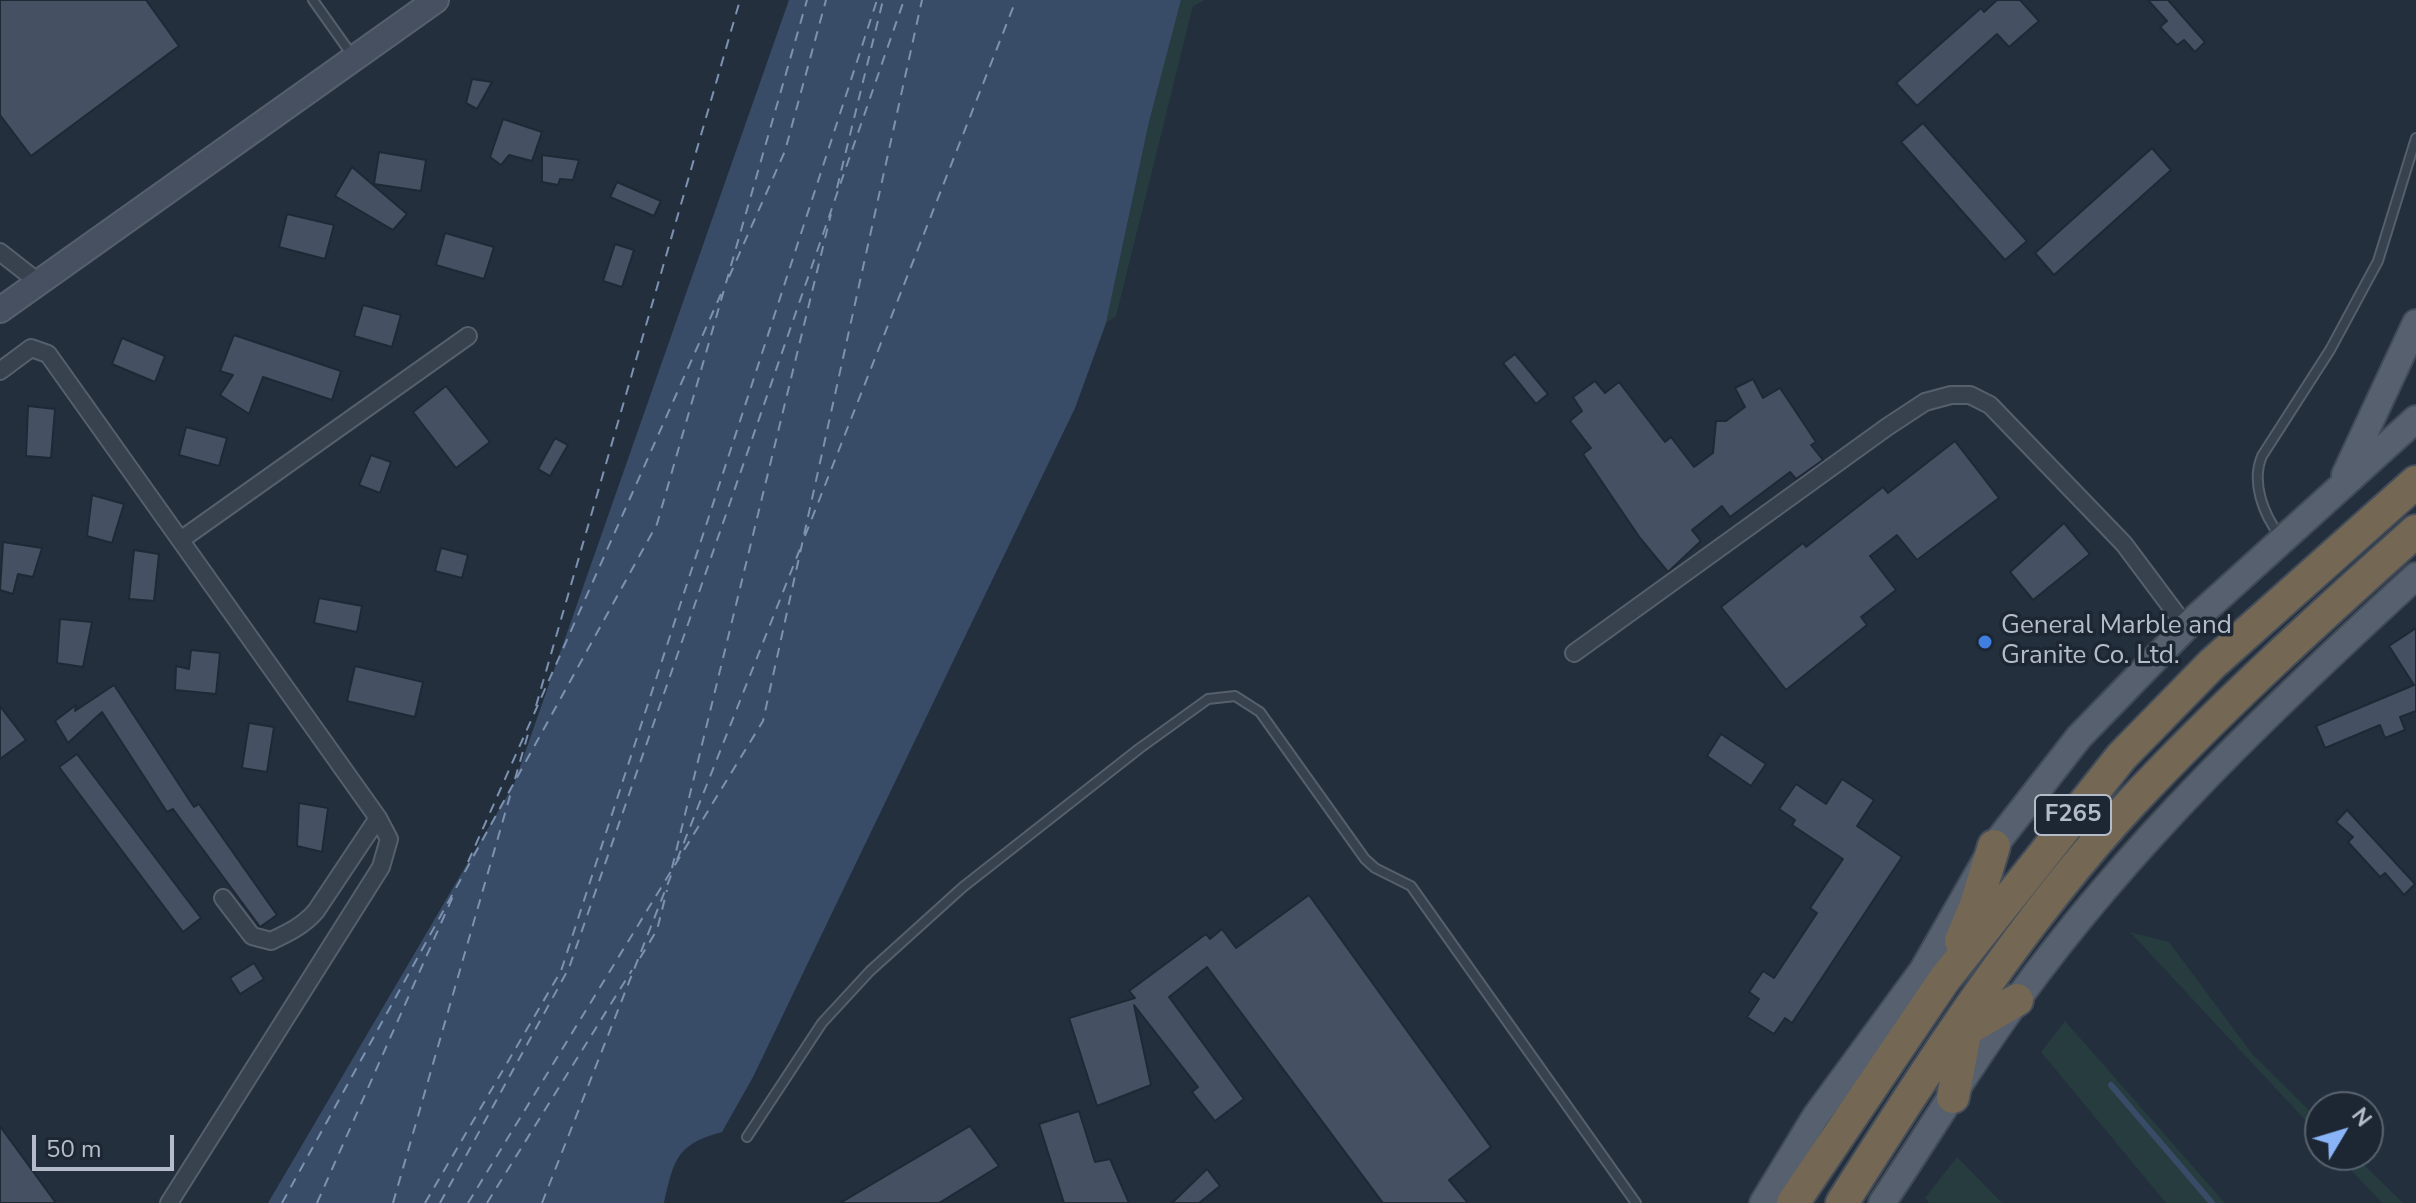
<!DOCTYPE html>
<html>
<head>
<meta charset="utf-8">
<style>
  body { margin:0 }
  #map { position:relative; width:2416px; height:1203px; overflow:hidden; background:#242f3e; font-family:"Nunito Sans",sans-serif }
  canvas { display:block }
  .north { position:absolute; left:2304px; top:1091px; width:80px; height:80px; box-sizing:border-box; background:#1d2633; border:2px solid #59626f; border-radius:50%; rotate:52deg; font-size:22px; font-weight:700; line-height:32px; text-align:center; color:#b4bcc9 }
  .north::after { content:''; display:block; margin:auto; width:28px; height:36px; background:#8ab4f8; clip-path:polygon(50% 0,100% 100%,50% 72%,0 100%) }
  .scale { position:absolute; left:32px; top:1135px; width:142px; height:36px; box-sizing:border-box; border:4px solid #b4bcc9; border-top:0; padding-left:10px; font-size:24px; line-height:28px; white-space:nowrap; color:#b4bcc9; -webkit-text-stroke:6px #1d2633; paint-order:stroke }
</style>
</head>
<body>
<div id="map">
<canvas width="2416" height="1203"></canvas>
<div class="north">N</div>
<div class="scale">50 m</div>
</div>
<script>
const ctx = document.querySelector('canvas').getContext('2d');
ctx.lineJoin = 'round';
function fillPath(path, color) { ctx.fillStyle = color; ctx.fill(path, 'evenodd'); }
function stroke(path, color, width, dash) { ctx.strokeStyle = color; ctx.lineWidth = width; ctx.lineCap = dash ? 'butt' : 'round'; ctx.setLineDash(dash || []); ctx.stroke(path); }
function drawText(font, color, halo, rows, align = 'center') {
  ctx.font = font + ' "Nunito Sans",sans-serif'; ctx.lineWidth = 7; ctx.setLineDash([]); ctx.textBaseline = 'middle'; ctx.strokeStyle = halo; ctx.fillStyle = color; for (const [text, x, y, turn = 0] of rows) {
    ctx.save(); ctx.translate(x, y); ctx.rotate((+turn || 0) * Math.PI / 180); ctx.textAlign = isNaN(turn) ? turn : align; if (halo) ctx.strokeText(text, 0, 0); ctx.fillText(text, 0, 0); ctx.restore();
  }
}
fillPath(new Path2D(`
  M1181,0H1205L1193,6L1116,316L1106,323L1149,122Z
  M2130,932L2169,942L2253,1055L2320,1121V1136Z
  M2065,1021L2225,1203H2166L2041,1052Z
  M2337,1155H2354L2403,1203H2382Z
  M1957,1157L2002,1203H1929L1925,1198Z`), '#263c3f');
fillPath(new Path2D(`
  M789,0H1181L1149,122L1106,323L1075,408L753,1077L722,1132C677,1144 674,1159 664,1203H268L514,784Z`), '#394c67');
stroke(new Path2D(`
  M2111,1085L2212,1203`), '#394c67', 6);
stroke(new Path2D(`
  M837,188L883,0
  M729,277L785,151L826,0
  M805,536L1016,0
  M536,706L740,0
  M515,779L530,727
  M677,860L800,549
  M468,862L721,294
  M672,868L831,214
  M640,958L657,930L667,890
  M282,1203L657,524L807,0
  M317,1203L454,894
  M393,1203L512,789
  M425,1203L561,971L877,0
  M440,1203L569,968L904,0
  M468,1203L763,721L922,0
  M487,1203L632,970
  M542,1203L672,873`), '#7c92b1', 2, [10, 8]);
const building = new Path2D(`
  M0,0H146L179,46L31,156L0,115Z
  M1997,0H2020L2039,21L2009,47L1997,34L1917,106L1896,83L1981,8L1984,12Z
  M2148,0H2168L2205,42L2195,52L2184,40L2177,45L2160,27L2167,21Z
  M472,79L492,82L477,109L466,103Z
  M503,119L542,132L532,161L509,155L501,165L490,157Z
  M1923,123L2027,241L2005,260L1901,142Z
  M2152,148L2171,170L2054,275L2035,253Z
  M379,152L426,160L421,191L374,184Z
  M542,155L579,160L573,180L560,179L558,185L542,182Z
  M352,167L407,214L393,230L335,196Z
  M617,182L661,201L654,216L610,197Z
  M287,214L334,225L325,259L279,247Z
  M445,233L494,247L484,279L436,265Z
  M615,244L634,250L622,287L603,281Z
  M363,305L401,315L392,347L354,336Z
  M234,335L341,371L332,400L263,377L249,414L220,395L233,375L220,371Z
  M122,338L165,356L155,382L112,364Z
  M1515,354L1548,394L1536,404L1503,363Z
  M1753,379L1763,398L1780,388L1816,442L1811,445L1823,460L1796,479L1790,472L1730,517L1722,506L1692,530L1701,541L1668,572L1640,538L1583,454L1591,448L1570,421L1582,411L1573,397L1595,381L1605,393L1619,382L1665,442L1671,437L1694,467L1713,453L1716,421H1726L1745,407L1735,388Z
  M446,386L490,442L456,468L413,412Z
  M28,406L55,409L51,458L26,456Z
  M186,427L227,438L219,466L179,455Z
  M555,438L568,445L550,476L538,469Z
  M1955,441L1999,498L1917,560L1897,535L1870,556L1896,590L1861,617L1867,625L1786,690L1721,607L1803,543L1806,547L1883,487L1888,493Z
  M371,455L391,462L380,493L359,485Z
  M92,495L124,504L112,543L87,536Z
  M2064,523L2090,554L2033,600L2010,572Z
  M3,542L42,548L33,577L18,574L13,594L0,590Z
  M441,548L468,555L462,578L435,571Z
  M134,550L159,554L154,601L129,599Z
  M319,598L362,606L357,632L314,623Z
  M60,619L92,622L83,667L57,663Z
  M2416,628V711L2400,717L2405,730L2385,738L2380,725L2325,748L2316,726L2414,685L2389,646Z
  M191,650L220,653L216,694L175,690L176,666L189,669Z
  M355,666L423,682L415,717L347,701Z
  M114,685L194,807L199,804L277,915L260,927L173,809L167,812L102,712L68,743L55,721L76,705L75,711Z
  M0,706L26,740L0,759Z
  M249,723L274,727L267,772L242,768Z
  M1721,734L1766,764L1751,786L1707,756Z
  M77,754L201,918L183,932L59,767Z
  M1842,779L1874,800L1857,826L1902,857L1792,1023L1785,1018L1774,1034L1747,1017L1759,999L1749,992L1763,971L1774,978L1817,913L1810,908L1843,859L1792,825L1795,820L1779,809L1796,784L1826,804Z
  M299,803L328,808L322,852L297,846Z
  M2347,810L2415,884L2404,895L2385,873L2380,877L2348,842L2353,837L2336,822Z
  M1309,895L1491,1147L1449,1180L1468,1203H1383L1207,967L1169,997L1244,1099L1215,1121L1192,1092L1198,1087L1134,1005L1151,1085L1097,1106L1069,1018L1135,998L1129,991L1206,934L1210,939L1222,929L1236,948Z
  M254,963L264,979L240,994L230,978Z
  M1079,1111L1095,1162L1110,1159L1129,1203H1064L1039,1124Z
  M0,1126L56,1203H0Z
  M970,1126L999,1166L939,1203H840Z
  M1207,1169L1220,1186L1199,1203H1172Z`);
fillPath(building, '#455162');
stroke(building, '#1f2835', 2);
const lane = new Path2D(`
  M313,0L352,55
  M2280,536C2263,514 2251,482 2262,456L2330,350L2378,261L2416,138
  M747,1137L822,1023L870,971L963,887L1140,748L1208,699L1235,696L1260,712L1365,859L1375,868L1411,886L1636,1203`);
const street = new Path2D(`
  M0,252L37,281
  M0,371L31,348L48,354L378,818L316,911C303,926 288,933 271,941L252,936L223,898
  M182,539L468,336
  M1574,653L1887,427L1925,402L1951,395H1970L1990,405L2124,544L2186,627
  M169,1203L381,867L389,839L378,818`);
const secondary = new Path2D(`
  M0,310L436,0`);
const primary = new Path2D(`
  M2345,475L2416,323
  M1763,1203L1816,1116L1923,970L1994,846L2079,737L2186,627L2416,419
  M1882,1203C1927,1136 1969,1066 2017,1000C2131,842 2273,707 2416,576`);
const highway = new Path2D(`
  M1961,941L1976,905L1994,846
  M1959,1034L2017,1000
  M1953,1097L1967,1022
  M1793,1203L1944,980L2122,756L2212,664L2416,482
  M1842,1203C1928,1067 2022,921 2132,802C2221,707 2319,618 2416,531`);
stroke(lane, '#565f6c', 12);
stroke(street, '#565f6c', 20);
stroke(secondary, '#565f6c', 28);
stroke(primary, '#414a57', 30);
stroke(highway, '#434c59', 36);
stroke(lane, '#38414e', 8);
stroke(street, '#38414e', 16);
stroke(secondary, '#465061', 24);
stroke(primary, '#56606e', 26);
stroke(highway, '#746855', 32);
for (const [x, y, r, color] of [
  [1985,642,8,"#3f7fe0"]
]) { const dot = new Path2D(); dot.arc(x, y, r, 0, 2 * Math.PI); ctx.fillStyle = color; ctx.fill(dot); stroke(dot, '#1d2633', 3); }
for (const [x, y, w] of [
  [2073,815,76]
]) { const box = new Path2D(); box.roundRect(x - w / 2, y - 20, w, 40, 6); ctx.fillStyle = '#1d2633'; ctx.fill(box); stroke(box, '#b4bcc9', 2); }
drawText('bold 24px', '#b4bcc9', null, [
  ["F265",2073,815]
]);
drawText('26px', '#b4bcc9', '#1d2633', [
  ["General Marble and",2001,627],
  ["Granite Co. Ltd.",2001,657]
], 'left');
</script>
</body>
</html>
